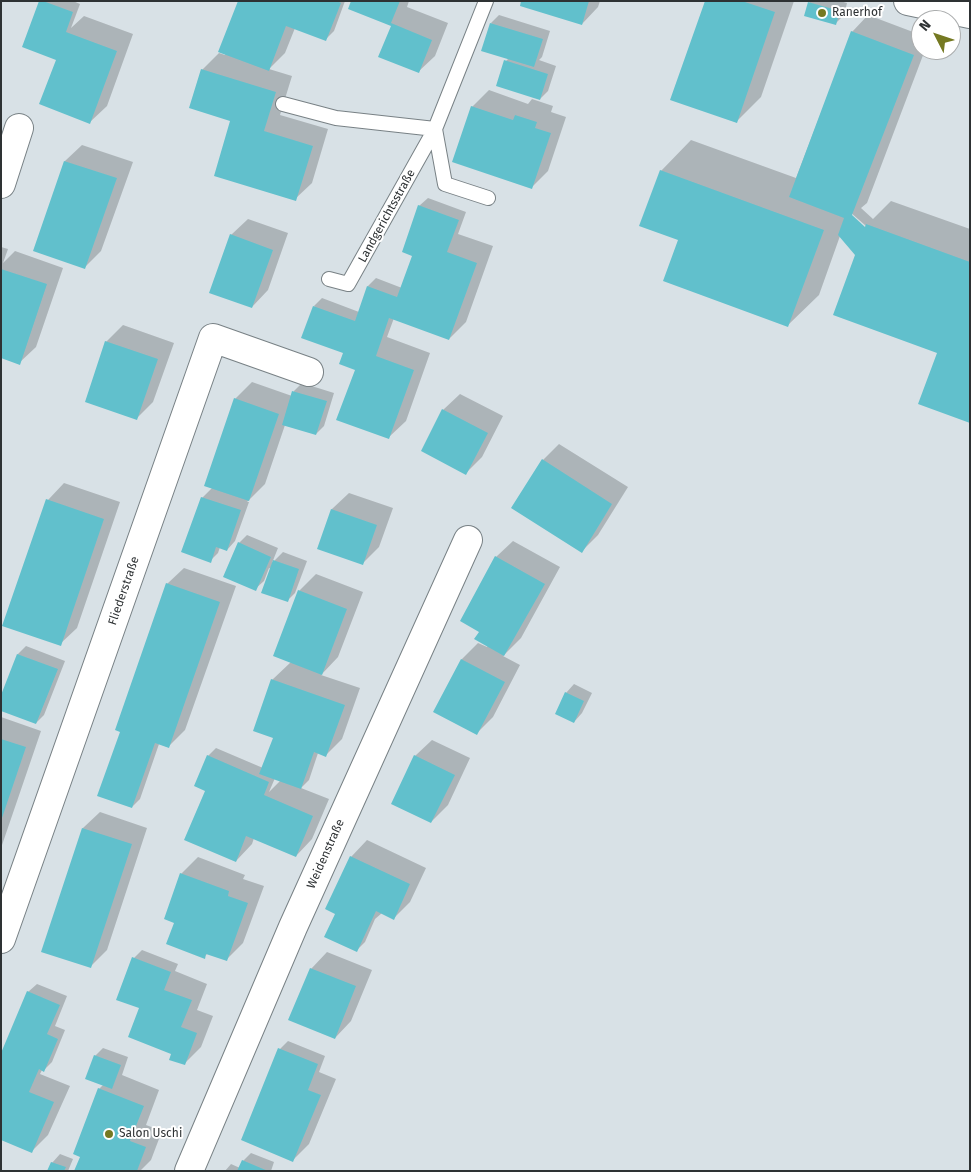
<!DOCTYPE html>
<html>
<head>
<meta charset="utf-8">
<style>
  body { margin:0 }
  #map { position:relative; width:971px; height:1172px; overflow:hidden; background:#d8e1e6; font-family:"Fira Sans",sans-serif }
  canvas { display:block }
  .frame { position:absolute; inset:0; border:2px solid #2e3234; pointer-events:none }
  .north { position:absolute; left:911px; top:10px; width:50px; height:50px; box-sizing:border-box; background:#fff; border:1px solid #abadae; border-radius:50%; rotate:311deg; font-size:14px; font-weight:700; line-height:20px; text-align:center; color:#2e3234 }
  .north::after { content:''; display:block; margin:auto; width:18px; height:22px; background:#757922; clip-path:polygon(50% 0,100% 100%,50% 72%,0 100%) }
</style>
</head>
<body>
<div id="map">
<canvas width="971" height="1172"></canvas>
<div class="frame"></div>
<div class="north">N</div>
</div>
<script>
const ctx = document.querySelector('canvas').getContext('2d');
ctx.lineJoin = 'round';
function fillPath(path, color) { ctx.fillStyle = color; ctx.fill(path, 'evenodd'); }
function stroke(path, color, width, dash) { ctx.strokeStyle = color; ctx.lineWidth = width; ctx.lineCap = dash ? 'butt' : 'round'; ctx.setLineDash(dash || []); ctx.stroke(path); }
function drawText(font, color, halo, rows, align = 'center') {
  ctx.font = font + ' "Fira Sans",sans-serif'; ctx.lineWidth = 4; ctx.setLineDash([]); ctx.textBaseline = 'middle'; ctx.strokeStyle = halo; ctx.fillStyle = color; for (const [text, x, y, turn = 0] of rows) {
    ctx.save(); ctx.translate(x, y); ctx.rotate((+turn || 0) * Math.PI / 180); ctx.textAlign = isNaN(turn) ? turn : align; if (halo) ctx.strokeText(text, 0, 0); ctx.fillText(text, 0, 0); ctx.restore();
  }
}
fillPath(new Path2D(`
  M40,1H73L80,4L71,28L84,16L133,34L107,106L90,122L57,59Z
  M239,1H345L334,31L326,39L295,28L285,53L269,69L292,76L280,115L328,129L312,183L295,199L232,120L202,70L219,53L225,55Z
  M352,1H409L407,7L448,23L435,56L418,72L392,25Z
  M522,1H600L598,7L582,24Z
  M706,1H794L761,97L737,121Z
  M811,1H840L847,3L844,15L836,23L809,3Z
  M499,15L550,31L542,57L539,60L556,66L548,91L540,99L506,61L509,58L491,23Z
  M868,15L921,35V50H925L867,203L861,208L873,219L891,201L970,229V422L940,347L840,236L819,295L788,325L679,240L661,171L691,140L796,178L852,32ZM850,212L866,226V229L849,214Z
  M489,90L528,104L532,99L553,106L551,112L566,117L548,171L531,188L472,107Z
  M82,145L133,162L101,251L85,267L35,250L65,161Z
  M428,198L466,212L458,234L493,246L466,322L449,339L394,318L387,337L430,353L406,421L389,437L356,369L314,306L322,298L359,312L368,286L376,278L402,288L414,255L419,206Z
  M248,219L288,233L268,290L252,307L231,235Z
  M1,247L8,249L3,263L15,251L63,268L36,347L19,363L1,357Z
  M123,325L174,343L153,402L137,418L106,342Z
  M252,382L292,396L294,391L302,383L334,393L324,426L316,434L285,425L265,484L247,502H249L235,541L227,550L220,547L218,553L210,561L202,498L212,488L235,399Z
  M460,394L503,416L482,457L466,473L443,410Z
  M559,444L628,487L598,535L582,551L543,460Z
  M64,483L120,502L77,628L60,644L48,500Z
  M349,493L393,508L379,547L363,563L318,548L332,509Z
  M247,535L278,548L272,563L283,552L307,561L295,593L287,601L271,569L269,568L264,581L255,589L239,543Z
  M513,541L560,567L521,638L503,656L520,665L493,717L477,733L435,712L462,659L478,643L487,647L488,645L480,631L496,557Z
  M184,568L236,586L185,730L168,747L159,744L140,799L132,807L167,584Z
  M316,574L363,592L338,657L321,675L360,688L342,739L326,755L318,753L309,780L301,788L329,799L312,839L296,856L254,838L252,844L236,861L206,791L208,756L216,748L263,768L274,737L272,680L291,662L299,591ZM275,778L280,781L269,792Z
  M26,646L65,661L44,715L36,723L1,699L18,654Z
  M574,684L592,693L582,713L574,722L566,693Z
  M1,717L41,731L1,848Z
  M432,740L470,758L448,805L431,822L415,756Z
  M100,812L147,828L107,950L90,967L83,828Z
  M367,840L426,868L410,902L394,918L382,913L375,919L365,942L357,950L336,913L351,857Z
  M198,857L245,875L243,879L264,886L243,943L226,960L208,953L204,957L175,922L181,874Z
  M142,950L178,964L175,971L207,984L197,1010L213,1016L201,1047L184,1064L173,1053L142,1003L134,958Z
  M327,952L372,970L351,1021L335,1038L311,969Z
  M37,984L67,996L55,1026L65,1030L52,1062L44,1070H42L40,1074L70,1086L48,1135L32,1151L1,1139L28,992Z
  M288,1041L325,1056L319,1072L336,1079L309,1144L293,1160L280,1049Z
  M103,1048L128,1057L122,1075L159,1090L146,1125L162,1131L151,1160L140,1171H76L81,1156L99,1089L103,1085L95,1056Z
  M251,1153L274,1162L271,1171H225L231,1164L240,1168L243,1161Z
  M60,1154L73,1159L68,1171H49L52,1163Z`), '#0003');
fillPath(new Path2D(`
  M39,1H43L73,12L66,32L117,51L90,124L39,104L56,60L22,47Z
  M238,1H337L341,3L326,41L286,26L269,71L218,52Z
  M351,1H400L391,23L432,40L419,73L378,57L391,26L348,9Z
  M521,1H589L582,25L520,6Z
  M705,1H742L775,12L737,123L670,100Z
  M808,2L840,11L836,25L804,16Z
  M490,23L543,39L534,67L481,51Z
  M851,31L914,55L852,215L865,227L866,224L970,262V423L918,404L937,353L833,315L855,255L838,235L844,218L789,197Z
  M504,60L548,74L540,100L496,86Z
  M201,69L276,92L264,131L313,146L296,201L214,176L230,121L189,108Z
  M471,106L513,120L515,115L537,122L535,128L551,133L532,189L452,162Z
  M64,161L117,178L85,269L33,251Z
  M660,170L824,230L788,327L663,281L678,240L639,226Z
  M418,205L459,220L447,252L477,263L449,340L389,318L376,356L414,370L389,439L336,420L355,370L339,364L343,353L301,338L313,306L355,321L367,286L397,297L412,256L402,252Z
  M230,234L273,250L252,308L209,293Z
  M1,269L47,284L20,365L1,358Z
  M105,341L158,359L137,420L85,402Z
  M292,391L327,401L316,435L282,425Z
  M234,398L279,414L249,501L204,486Z
  M442,409L488,433L466,475L421,451Z
  M542,459L612,504L582,553L511,508Z
  M201,497L241,510L227,551L216,547L211,563L181,552Z
  M46,499L104,519L61,646L2,626Z
  M331,509L377,525L363,565L317,549Z
  M238,542L271,557L256,591L223,577Z
  M495,556L545,584L504,656L474,639L479,632L460,621Z
  M273,560L299,569L288,602L261,593Z
  M166,583L220,602L169,748L155,743L132,808L97,796L120,732L115,730Z
  M298,590L347,609L322,675L273,656Z
  M17,654L58,669L36,724L1,711V695Z
  M461,659L505,682L477,735L433,712Z
  M271,679L345,705L326,757L314,752L301,789L259,774L273,738L253,731Z
  M565,692L584,701L574,723L555,714Z
  M1,739L26,747L2,818H1Z
  M207,755L269,782L264,795L313,816L296,857L246,836L236,862L184,840L205,791L194,786Z
  M414,755L455,775L431,823L391,804Z
  M82,828L132,844L91,968L41,952Z
  M350,856L410,884L394,920L376,911L357,952L324,937L335,914L325,909Z
  M180,873L229,891L228,896L248,903L227,961L206,954L205,959L166,944L174,923L164,919Z
  M132,957L171,972L164,990L192,1000L181,1027L197,1033L185,1065L169,1060L171,1054L128,1037L139,1008L116,1000Z
  M310,968L356,986L335,1039L288,1020Z
  M27,991L60,1005L47,1034L58,1039L44,1072L39,1069L29,1092L54,1102L32,1153L1,1140V1053Z
  M278,1048L318,1064L308,1090L321,1095L293,1162L241,1140Z
  M94,1055L121,1065L112,1089L85,1079Z
  M98,1088L144,1106L130,1141L146,1147L137,1171H74L80,1157L73,1154Z
  M242,1160L268,1171H237Z
  M51,1162L66,1167L64,1171H47Z`), '#61c0cc');
const service = new Path2D(`
  M283,104L336,118L435,129L445,184L488,198
  M329,279L348,284L435,129L486,1`);
const minor = new Path2D(`
  M908,1L970,14
  M1,184L19,128
  M1,939L213,338L309,372
  M189,1171L293,927L468,540`);
stroke(service, '#788185', 16);
stroke(minor, '#788185', 30);
stroke(service, '#fff', 14);
stroke(minor, '#fff', 28);
for (const [x, y, r, color] of [
  [822,13,5,"#757922"],
  [109,1134,5,"#757922"]
]) { const dot = new Path2D(); dot.arc(x, y, r, 0, 2 * Math.PI); ctx.fillStyle = color; ctx.fill(dot); stroke(dot, '#fff', 2); }
drawText('12px', '#2e3234', '#fff', [
  ["Ranerhof",832,13],
  ["Salon Uschi",119,1134]
], 'left');
drawText('12px', '#2e3234', '#fff', [
  ["Landgerichtsstraße",387,216,-61],
  ["Fliederstraße",124,591,-71],
  ["Weidenstraße",326,854,-66]
]);
</script>
</body>
</html>
